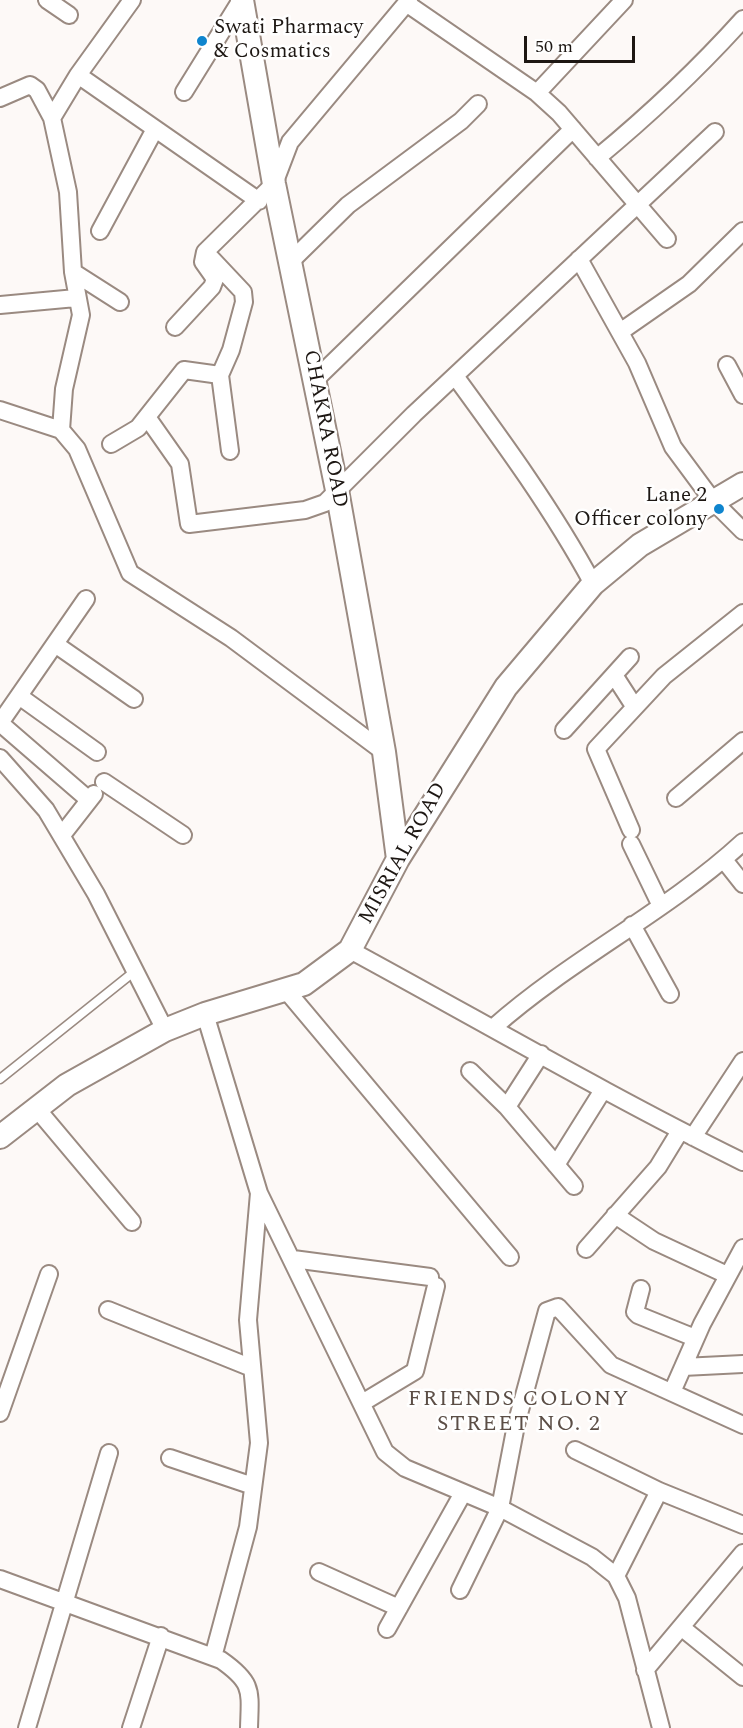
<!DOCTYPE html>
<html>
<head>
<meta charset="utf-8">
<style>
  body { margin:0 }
  #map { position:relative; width:743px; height:1728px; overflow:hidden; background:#fdf9f7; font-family:Spectral,serif }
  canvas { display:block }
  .scale { position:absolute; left:524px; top:36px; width:111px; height:27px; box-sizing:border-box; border:3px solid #1d1713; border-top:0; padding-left:8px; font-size:18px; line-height:21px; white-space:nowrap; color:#1d1713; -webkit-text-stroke:4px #fff; paint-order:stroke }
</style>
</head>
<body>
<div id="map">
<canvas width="743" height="1728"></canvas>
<div class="scale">50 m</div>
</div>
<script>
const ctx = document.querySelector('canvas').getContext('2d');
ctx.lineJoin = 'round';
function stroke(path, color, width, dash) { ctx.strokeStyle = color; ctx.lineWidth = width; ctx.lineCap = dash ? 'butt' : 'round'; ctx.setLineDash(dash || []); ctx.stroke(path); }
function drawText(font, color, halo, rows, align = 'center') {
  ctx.font = font + ' Spectral,serif'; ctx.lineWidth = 5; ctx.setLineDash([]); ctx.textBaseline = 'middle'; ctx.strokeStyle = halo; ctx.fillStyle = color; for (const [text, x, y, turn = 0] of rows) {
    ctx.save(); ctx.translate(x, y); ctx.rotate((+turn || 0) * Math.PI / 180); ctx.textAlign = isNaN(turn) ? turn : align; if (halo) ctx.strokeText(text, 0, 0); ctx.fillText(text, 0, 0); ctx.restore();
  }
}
const lane = new Path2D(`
  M0,1079L135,971`);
const street = new Path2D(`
  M47,0L69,15
  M406,3L537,93L559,113L667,239
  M78,75L259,201
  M184,92L241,0
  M537,93L624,0
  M0,98L30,85L37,90L52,118L68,192L73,272L81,315L64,389L61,430
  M52,118L78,75L132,0
  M597,158C649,115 698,69 743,19
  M100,231L155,129
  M210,257L243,292L244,302L231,350L220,375L230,451
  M579,259L637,363L673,447L713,501L743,531
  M290,262L348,205L461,121L478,104
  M73,272L120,302
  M0,305L76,298
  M175,327L212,287L215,279L203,262L205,252L274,184L290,142L409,0
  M620,332L689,284L743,231
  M727,365L743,395
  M455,376C504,443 553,510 593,584
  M314,381L573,129
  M0,410L61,430L77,449L130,573L231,638L384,752
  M147,417L180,464L189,524L305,510L325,503L414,414L715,132
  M111,444L138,428L184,370L220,375
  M55,644L134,699
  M614,675L634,706
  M19,696L97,752
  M0,723L86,599
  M0,723L89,800
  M564,730L630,657
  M0,758L46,810L96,894L165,1030
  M104,782L183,835
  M676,798L743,741
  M631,830L596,749L664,676L743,613
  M62,835L94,794
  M631,844L661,906
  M724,860L743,884
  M632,925L670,994
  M350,950C481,1021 609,1096 743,1162
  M286,990L510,1257
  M205,1014L259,1193L385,1452L405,1468L500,1508L592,1557L616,1576L627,1598L661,1728
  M494,1027C572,958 667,912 743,842
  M470,1071L507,1107L574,1186
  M507,1107L541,1054
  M37,1109L132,1222
  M693,1137L743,1061
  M556,1165L603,1090
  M615,1215L654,1241L727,1275
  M586,1249L658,1167L680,1131
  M293,1259L430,1277
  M641,1289L635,1312L638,1315L695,1338
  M108,1310L252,1368
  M683,1367L743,1364
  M672,1392L702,1324L743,1248
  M362,1403L415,1371L436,1286
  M0,1413L49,1274
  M575,1450L659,1491L743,1525
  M170,1458L253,1486
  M319,1572L399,1608
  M616,1576L659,1491
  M0,1579L221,1660C254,1683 250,1691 249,1728
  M460,1590L500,1508L516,1425L547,1311L558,1307L611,1365L743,1425
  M681,1627L743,1677
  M387,1629L463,1493
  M213,1657L248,1527L259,1443L248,1320L259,1193
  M645,1670L743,1553
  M27,1728L109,1453
  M131,1728L161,1636`);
const secondary = new Path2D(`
  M242,0L274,184L337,490L384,752L398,859
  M0,1137L67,1085L165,1030L205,1014L304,984L350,950L398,859L506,687L593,584L640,545L743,484`);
stroke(lane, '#9a8a81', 11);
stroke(street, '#9a8a81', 20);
stroke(secondary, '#9a8a81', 26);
stroke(lane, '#fff', 8);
stroke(street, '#fff', 16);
stroke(secondary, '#fff', 22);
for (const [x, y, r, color] of [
  [202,41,6,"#0f85ce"],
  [719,509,6,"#0f85ce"]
]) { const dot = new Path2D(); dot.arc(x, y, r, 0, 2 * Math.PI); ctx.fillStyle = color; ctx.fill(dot); stroke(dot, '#fff', 2); }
drawText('21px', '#1d1713', '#fff', [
  ["Swati Pharmacy",214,29],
  ["& Cosmatics",214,53],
  ["Lane 2",707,497,"right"],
  ["Officer colony",707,521,"right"]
], 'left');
drawText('21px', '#1d1713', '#fff', [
  ["CHAKRA ROAD",324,429,79],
  ["MISRIAL ROAD",404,854,-61]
]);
ctx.letterSpacing = '1.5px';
drawText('22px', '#5c4e46', '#fff', [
  ["FRIENDS COLONY",519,1401],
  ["STREET NO. 2",519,1426]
]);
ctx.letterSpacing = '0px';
</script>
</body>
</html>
